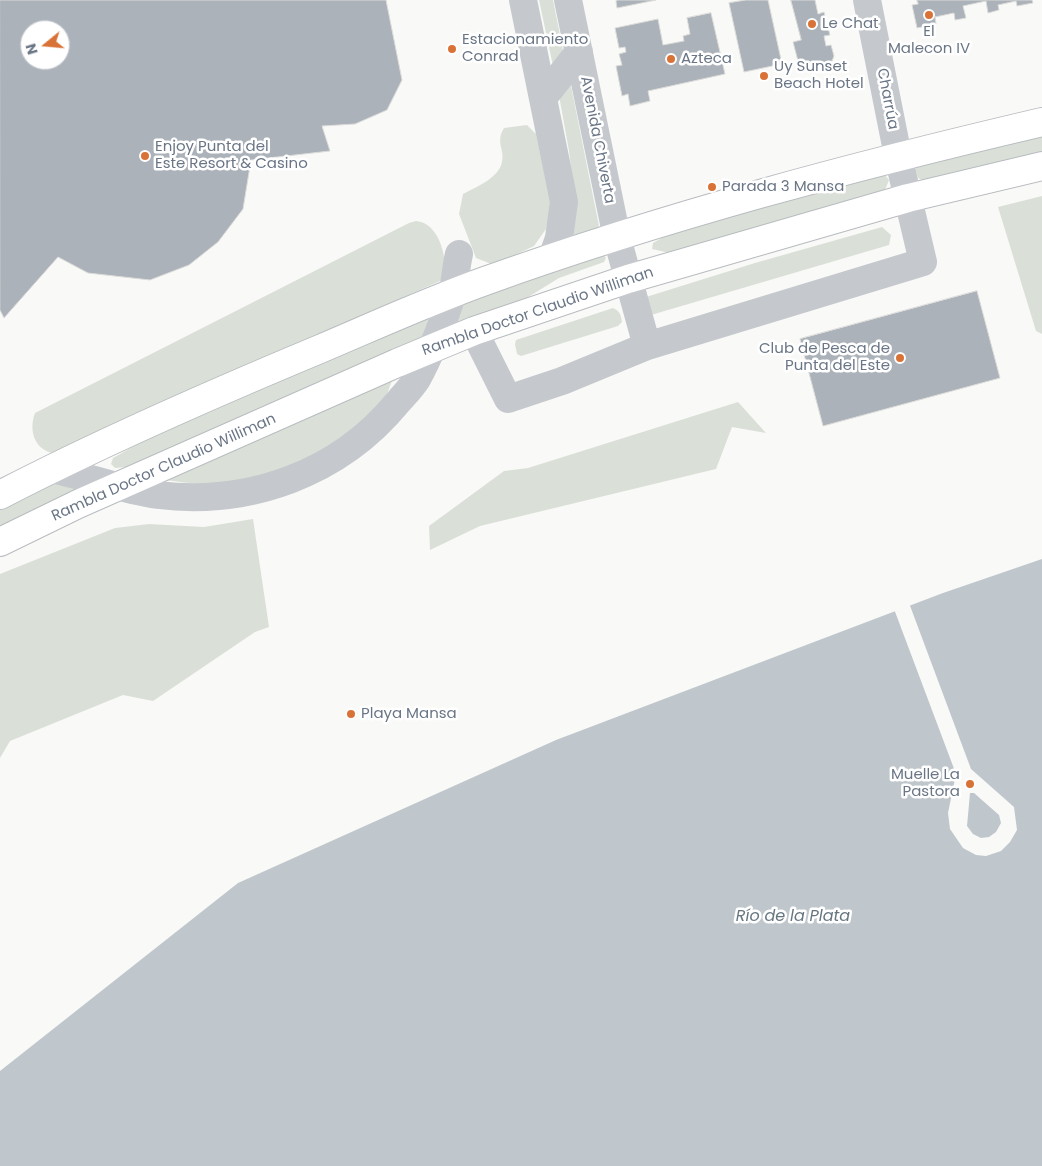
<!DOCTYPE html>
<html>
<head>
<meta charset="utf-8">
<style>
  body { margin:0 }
  #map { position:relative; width:1042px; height:1166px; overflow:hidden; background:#f9f9f7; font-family:Poppins,sans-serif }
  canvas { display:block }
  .north { position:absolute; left:20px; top:20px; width:50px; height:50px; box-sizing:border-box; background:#fff; border:1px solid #c3c8cf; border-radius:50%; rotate:253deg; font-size:14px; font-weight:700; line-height:20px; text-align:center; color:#6a7686 }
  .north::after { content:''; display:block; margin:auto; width:18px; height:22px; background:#d97237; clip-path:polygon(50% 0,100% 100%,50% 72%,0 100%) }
</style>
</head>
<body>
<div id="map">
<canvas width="1042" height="1166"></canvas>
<div class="north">N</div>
</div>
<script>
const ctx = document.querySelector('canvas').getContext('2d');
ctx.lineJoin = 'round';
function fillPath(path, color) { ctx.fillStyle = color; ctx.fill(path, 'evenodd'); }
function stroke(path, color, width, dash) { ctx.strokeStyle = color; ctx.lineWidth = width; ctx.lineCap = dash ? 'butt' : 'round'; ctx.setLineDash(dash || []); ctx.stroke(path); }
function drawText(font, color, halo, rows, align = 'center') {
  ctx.font = font + ' Poppins,sans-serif'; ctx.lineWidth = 5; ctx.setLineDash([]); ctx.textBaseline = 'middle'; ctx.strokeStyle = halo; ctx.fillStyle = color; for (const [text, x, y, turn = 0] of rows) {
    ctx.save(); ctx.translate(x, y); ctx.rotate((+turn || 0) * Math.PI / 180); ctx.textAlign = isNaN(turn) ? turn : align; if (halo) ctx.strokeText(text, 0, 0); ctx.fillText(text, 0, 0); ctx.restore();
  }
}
fillPath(new Path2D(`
  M539,0H553L563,50L553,66Z
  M569,76L599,226L597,228L574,235L571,233L575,203L569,151L558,90Z
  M527,125L536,134L551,205L546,229L534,246L494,265L476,258L459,214L463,194C476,187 499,178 502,162C505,149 495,143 504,128Z
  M1042,135V152L922,180L918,178L915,169L917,164Z
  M880,173L885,175L889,180L885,190L670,253L652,249L653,243L667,235Z
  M1042,196V334L1036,331L998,207Z
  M416,221C439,223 446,255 446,275L440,281L52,453C33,448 29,429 35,413L409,223Z
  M882,227L891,235L889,245L651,315L646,297L755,263Z
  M604,255L606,258L604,262L559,278L525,299L452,325L461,304Z
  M613,308C620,311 621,315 622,322L618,326L521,356L517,354L515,344L516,340Z
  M432,315L423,337L127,467L115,468L111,464L113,458L141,442Z
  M393,378C390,385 388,394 384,399C346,449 267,486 205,484C191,484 177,481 163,480Z
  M738,402L766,433L732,427L716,469L480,526L430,550L429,526L504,471L528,468Z
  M60,478L87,485L0,527V508Z
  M253,519L269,627L255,632L153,701L123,695L10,741L0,758V574L115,528L149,524L204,527Z`), '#dae0d8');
fillPath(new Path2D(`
  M1042,559V1166H0V1071L238,883L556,740L943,593Z`), '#bfc7cc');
fillPath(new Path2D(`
  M909,603L971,769L1014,807L1017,830L1010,842L1001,851L986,856L976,855L963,848L950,829L948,813L956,774L894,609ZM974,793L999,815L1001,823L996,832L989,837L981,838L973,834L967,826L970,793Z`), '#f9f9f7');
const building = new Path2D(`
  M0,0H386L402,80L387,110L355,124L322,126L330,151L251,160L243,209L218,242L189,265L150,280L88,273L58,257L4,318L0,310ZM30,30H60V60H30Z
  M618,0H656L617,8L616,1Z
  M746,0H768L782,64L744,72L729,3Z
  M791,0H815L818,14L824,12L830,35L824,36L826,46L831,45L834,56L832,61L805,67L803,60L798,61L793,42L801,40Z
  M917,0H1032L1033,3L1017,6L1016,1L998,5L999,10L988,13L986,1L963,6L966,18L955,20L954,13L935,17L936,24L917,28L912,5L918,4Z
  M711,13L725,74L648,91L650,101L630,106L628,94L622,96L616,66L622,65L619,54L626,52L625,47L619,48L615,28L658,19L663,45L684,41L683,36L690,34L687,18Z
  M977,291L1000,378L823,426L800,339Z`);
fillPath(building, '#acb2b9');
stroke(building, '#dbdbd9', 1);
const major = new Path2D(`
  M0,495C104,441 212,394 320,349C374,326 429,301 485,281C666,216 854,166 1042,122
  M0,542L78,504L397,363L474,331L628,279L908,198L1042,166`);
stroke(major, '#b8bcc0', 30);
stroke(new Path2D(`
  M523,0L564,202L559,238L552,258
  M568,0L617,238L647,346
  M543,98L579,52
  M474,331L508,399L562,381L647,346L923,262L898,156L867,0
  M51,469C86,476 122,490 158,495C249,506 339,474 398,402C404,395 412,387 417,379C429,358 445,318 452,295C455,282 456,267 459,254`), '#c5c8cc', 28);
stroke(major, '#fff', 28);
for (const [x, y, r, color] of [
  [929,15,5,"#d97237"],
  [812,24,5,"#d97237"],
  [452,49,5,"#d97237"],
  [671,59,5,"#d97237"],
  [764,76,5,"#d97237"],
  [145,156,5,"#d97237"],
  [712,187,5,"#d97237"],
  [900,358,5,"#d97237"],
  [351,714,5,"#d97237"],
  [970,784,5,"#d97237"]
]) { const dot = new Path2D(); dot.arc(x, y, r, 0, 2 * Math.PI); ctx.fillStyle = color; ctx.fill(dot); stroke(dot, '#fff', 2); }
drawText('15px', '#6a7686', '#fff', [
  ["Le Chat",822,24],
  ["El",929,32,"center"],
  ["Malecon IV",929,49,"center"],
  ["Estacionamiento",462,40],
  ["Conrad",462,57],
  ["Azteca",681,59],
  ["Uy Sunset",774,67],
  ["Beach Hotel",774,84],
  ["Enjoy Punta del",155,147],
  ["Este Resort & Casino",155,164],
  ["Parada 3 Mansa",722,187],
  ["Club de Pesca de",890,349,"right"],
  ["Punta del Este",890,366,"right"],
  ["Playa Mansa",361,714],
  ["Muelle La",960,775,"right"],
  ["Pastora",960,792,"right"]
], 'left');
drawText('15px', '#6a7686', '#fff', [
  ["Charrúa",887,99,79],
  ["Avenida Chiverta",597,140,79],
  ["Rambla Doctor Claudio Williman",538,312,-19],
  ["Rambla Doctor Claudio Williman",164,468,-24]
]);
drawText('italic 16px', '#667681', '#fff', [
  ["Río de la Plata",793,917]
]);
</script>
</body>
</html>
